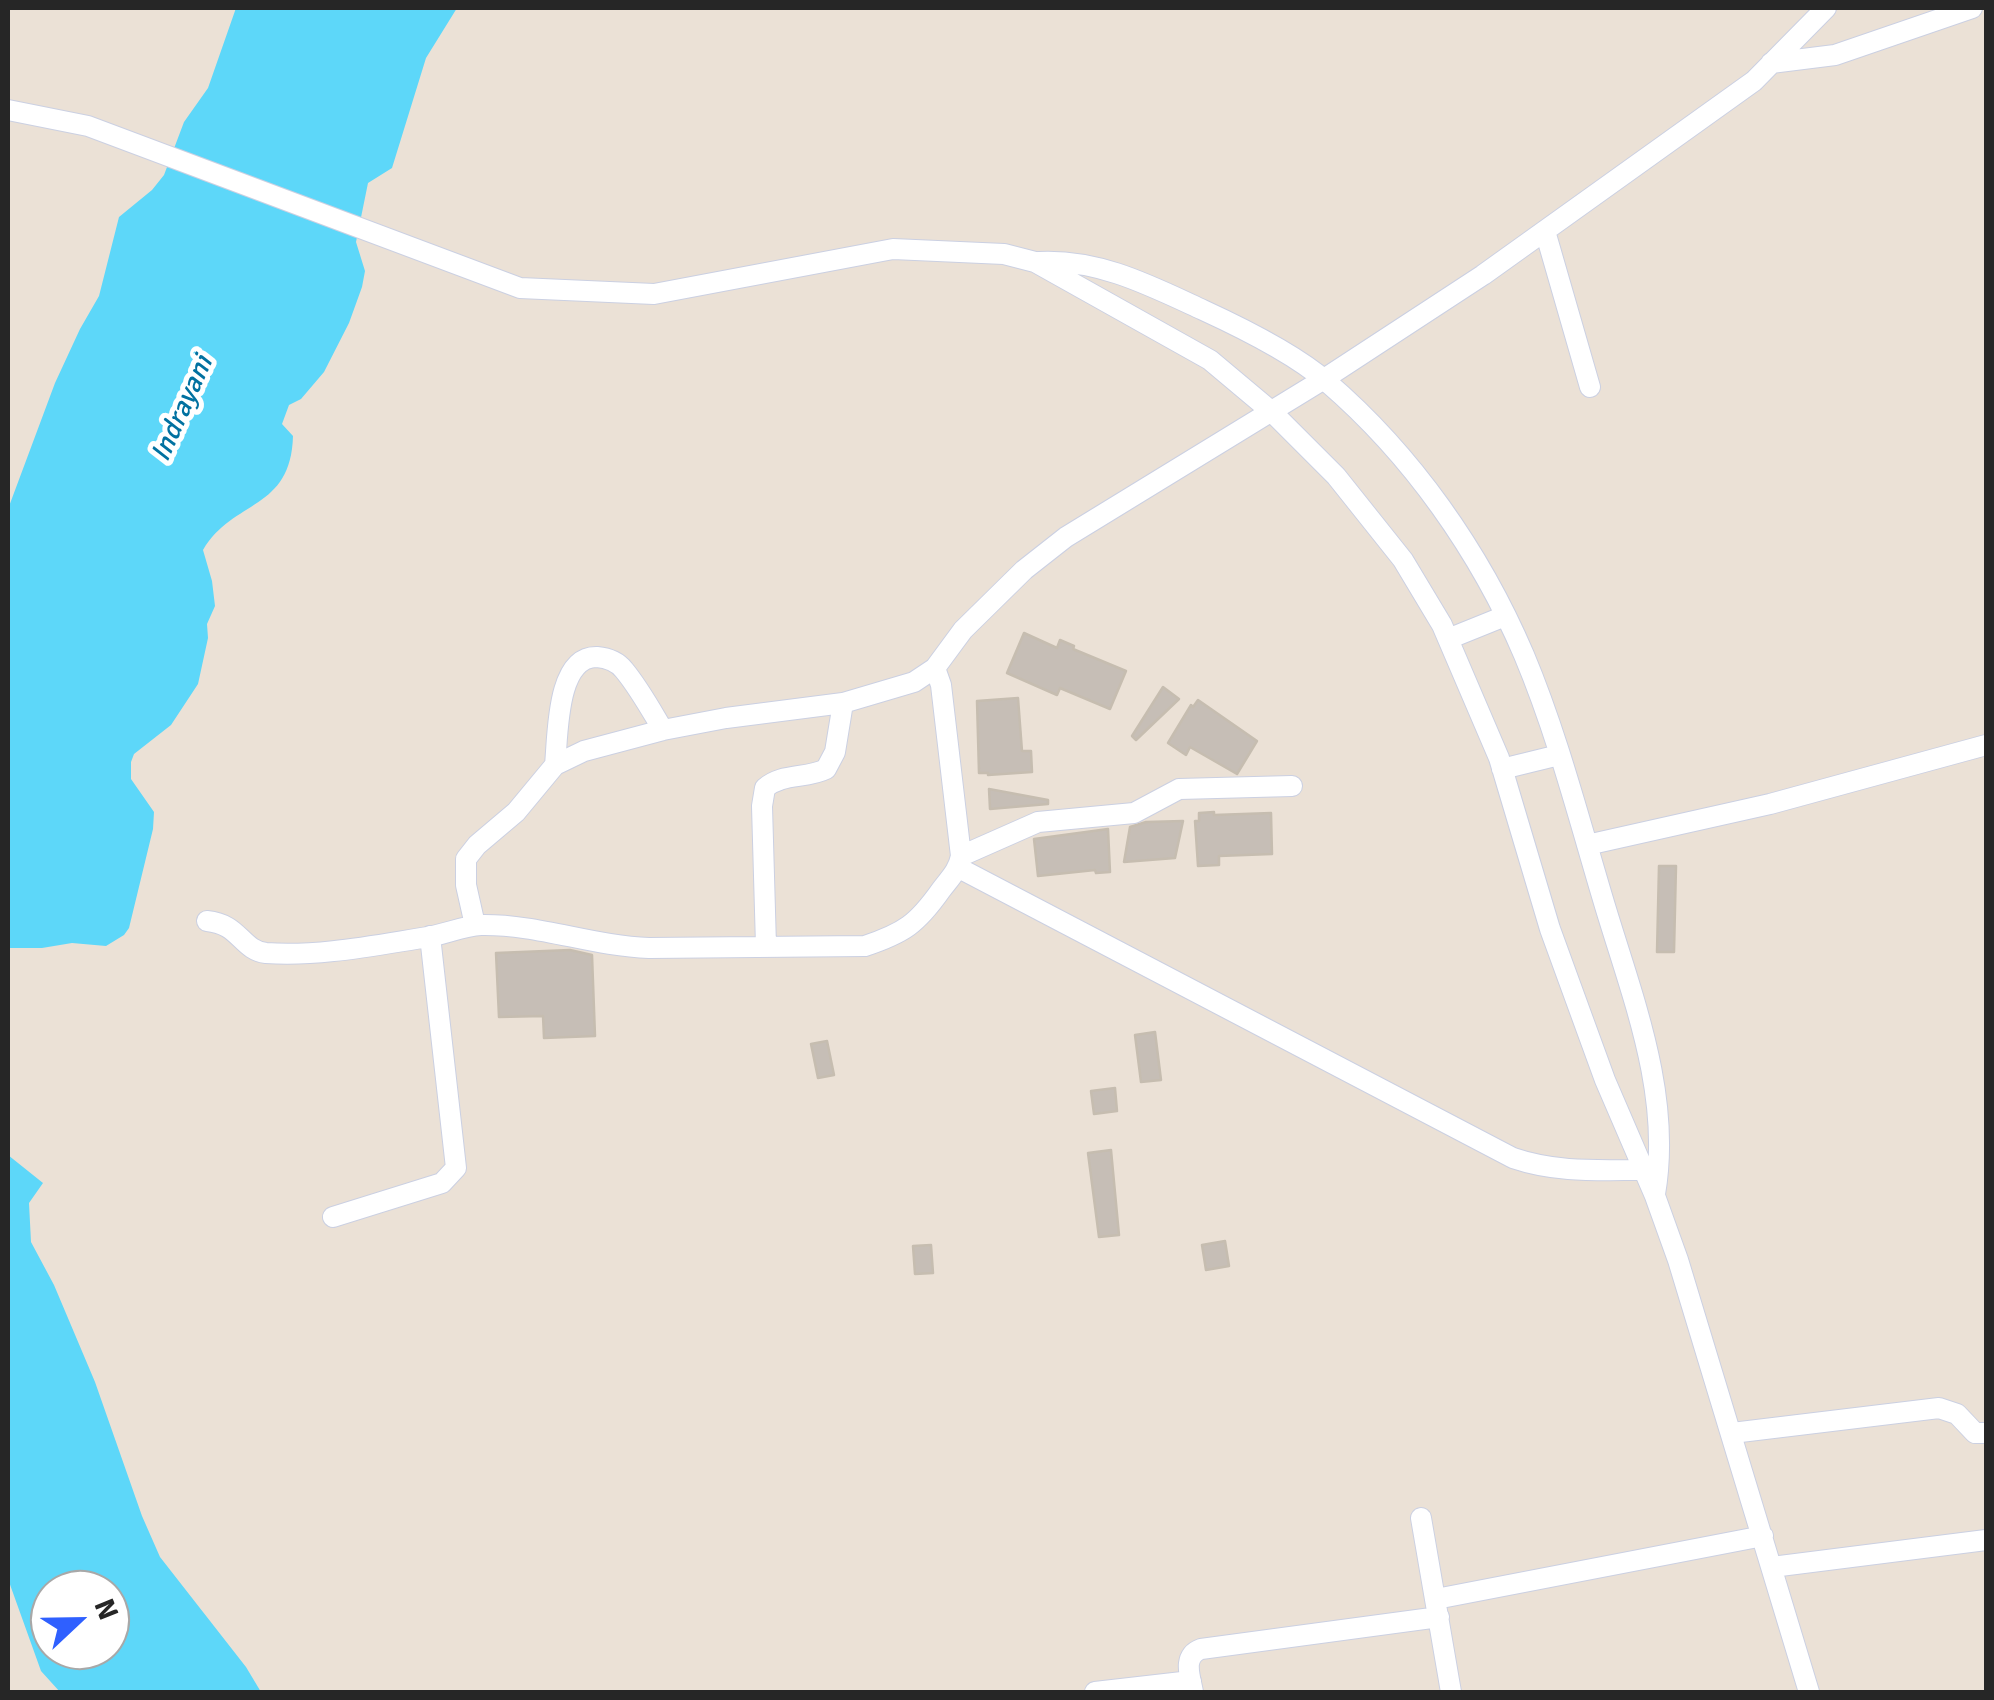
<!DOCTYPE html>
<html>
<head>
<meta charset="utf-8">
<style>
  body { margin:0 }
  #map { position:relative; width:1994px; height:1700px; overflow:hidden; background:#ebe1d6; font-family:Signika,sans-serif }
  canvas { display:block }
  .frame { position:absolute; inset:0; border:10px solid #262626; pointer-events:none }
  .north { position:absolute; left:30px; top:1570px; width:100px; height:100px; box-sizing:border-box; background:#fff; border:2px solid #a8a8a8; border-radius:50%; rotate:68deg; font-size:28px; font-weight:700; line-height:40px; text-align:center; color:#262626 }
  .north::after { content:''; display:block; margin:auto; width:35px; height:45px; background:#2f60ff; clip-path:polygon(50% 0,100% 100%,50% 72%,0 100%) }
</style>
</head>
<body>
<div id="map">
<canvas width="1994" height="1700"></canvas>
<div class="frame"></div>
<div class="north">N</div>
</div>
<script>
const ctx = document.querySelector('canvas').getContext('2d');
ctx.lineJoin = 'round';
function fillPath(path, color) { ctx.fillStyle = color; ctx.fill(path, 'evenodd'); }
function stroke(path, color, width, dash) { ctx.strokeStyle = color; ctx.lineWidth = width; ctx.lineCap = dash ? 'butt' : 'round'; ctx.setLineDash(dash || []); ctx.stroke(path); }
function drawText(font, color, halo, rows, align = 'center') {
  ctx.font = font + ' Signika,sans-serif'; ctx.lineWidth = 10; ctx.setLineDash([]); ctx.textBaseline = 'middle'; ctx.strokeStyle = halo; ctx.fillStyle = color; for (const [text, x, y, turn = 0] of rows) {
    ctx.save(); ctx.translate(x, y); ctx.rotate((+turn || 0) * Math.PI / 180); ctx.textAlign = isNaN(turn) ? turn : align; if (halo) ctx.strokeText(text, 0, 0); ctx.fillText(text, 0, 0); ctx.restore();
  }
}
fillPath(new Path2D(`
  M236,8H457L426,58L392,168L368,183L356,242L365,271L362,287L349,323L324,372L301,399L289,405L282,424L293,436C291,511 233,499 203,550L212,581L215,606L207,624L208,638L198,684L171,725L134,754L131,762V779L154,812L153,829L129,928L124,935L106,946L72,943L42,948H8V509L55,383L80,329L99,296L119,217L152,190L164,175L184,122L208,88Z
  M8,1155L43,1183L29,1203L31,1242L54,1285L95,1382L142,1516L160,1557L246,1667L261,1692H60L41,1671L8,1579ZM50,1590H110V1650H50Z`), '#5dd7f9');
const building = new Path2D(`
  M1024,633L1057,648L1060,640L1074,646L1073,649L1126,671L1110,709L1060,688L1057,695L1007,673Z
  M1163,687L1179,699L1136,740L1132,736Z
  M1018,698L1022,751H1031L1032,772L988,775V773H979L977,701Z
  M1198,700L1257,741L1237,774L1190,747L1186,755L1168,743L1191,705L1193,707Z
  M989,789L1048,800V804L990,809Z
  M1214,812V815L1271,813L1272,854L1219,856V865L1198,866L1195,821H1199V813Z
  M1183,821L1175,858L1124,862L1130,827L1146,822Z
  M1108,829L1110,872L1096,873L1095,870L1038,876L1034,839Z
  M1659,866H1676L1674,952H1657Z
  M570,950L592,955L595,1036L544,1038L543,1016L499,1017L496,953Z
  M1155,1032L1161,1080L1141,1082L1135,1035Z
  M827,1041L834,1075L818,1078L811,1044Z
  M1115,1088L1117,1111L1094,1114L1091,1091Z
  M1111,1150L1119,1235L1099,1237L1088,1153Z
  M1225,1241L1229,1266L1206,1270L1202,1245Z
  M931,1245L933,1273L915,1274L913,1246Z`);
fillPath(building, '#c6beb6');
stroke(building, '#c6bdb0', 2.5);
const minor = new Path2D(`
  M1771,63L1835,55L1972,8
  M8,110L88,126L520,288L654,294L893,249L1004,254L1035,262L1210,360L1272,412L1336,476L1403,560L1442,625L1499,758L1550,929L1605,1080L1655,1196L1678,1260L1809,1692
  M1545,231L1590,387
  M1039,262C1099,259 1149,285 1203,310C1240,327 1296,355 1327,382C1412,455 1480,552 1524,655C1558,736 1580,823 1605,906C1633,999 1672,1096 1655,1194
  M1448,639L1505,616
  M555,765C558,736 556,656 597,657C608,658 617,661 624,670C639,688 651,710 663,730
  M1502,769L1559,755
  M1587,845L1770,804L1986,745
  M961,856L1038,822L1134,813L1179,789L1292,786
  M959,868L1513,1158C1557,1173 1598,1170 1644,1170
  M207,921C240,924 241,950 266,953C318,957 376,945 428,937C446,934 463,926 481,925C538,924 592,946 649,948L865,946C904,933 917,924 941,890C950,878 958,871 961,856L941,685L935,668
  M475,925L466,885V859L477,845L516,812L555,765L584,751L663,730L726,718L843,703L914,682L935,668L963,630L1024,570L1066,537L1324,379L1483,275L1754,81L1826,8
  M766,946L762,806L765,788C782,773 806,779 826,769L835,752L843,703
  M333,1217L442,1183L456,1168L430,936
  M1732,1433L1939,1408L1957,1414L1975,1433H1986
  M1421,1518L1451,1692
  M1772,1567L1986,1540
  M1436,1599L1763,1536
  M1095,1692L1191,1681
  M1193,1692C1190,1676 1182,1656 1201,1649L1439,1617`);
stroke(minor, '#cbd0e2', 22);
stroke(minor, '#fff', 20);
drawText('italic 28px', '#0171a0', '#fff', [
  ["Indrayani",183,409,-66]
]);
</script>
</body>
</html>
